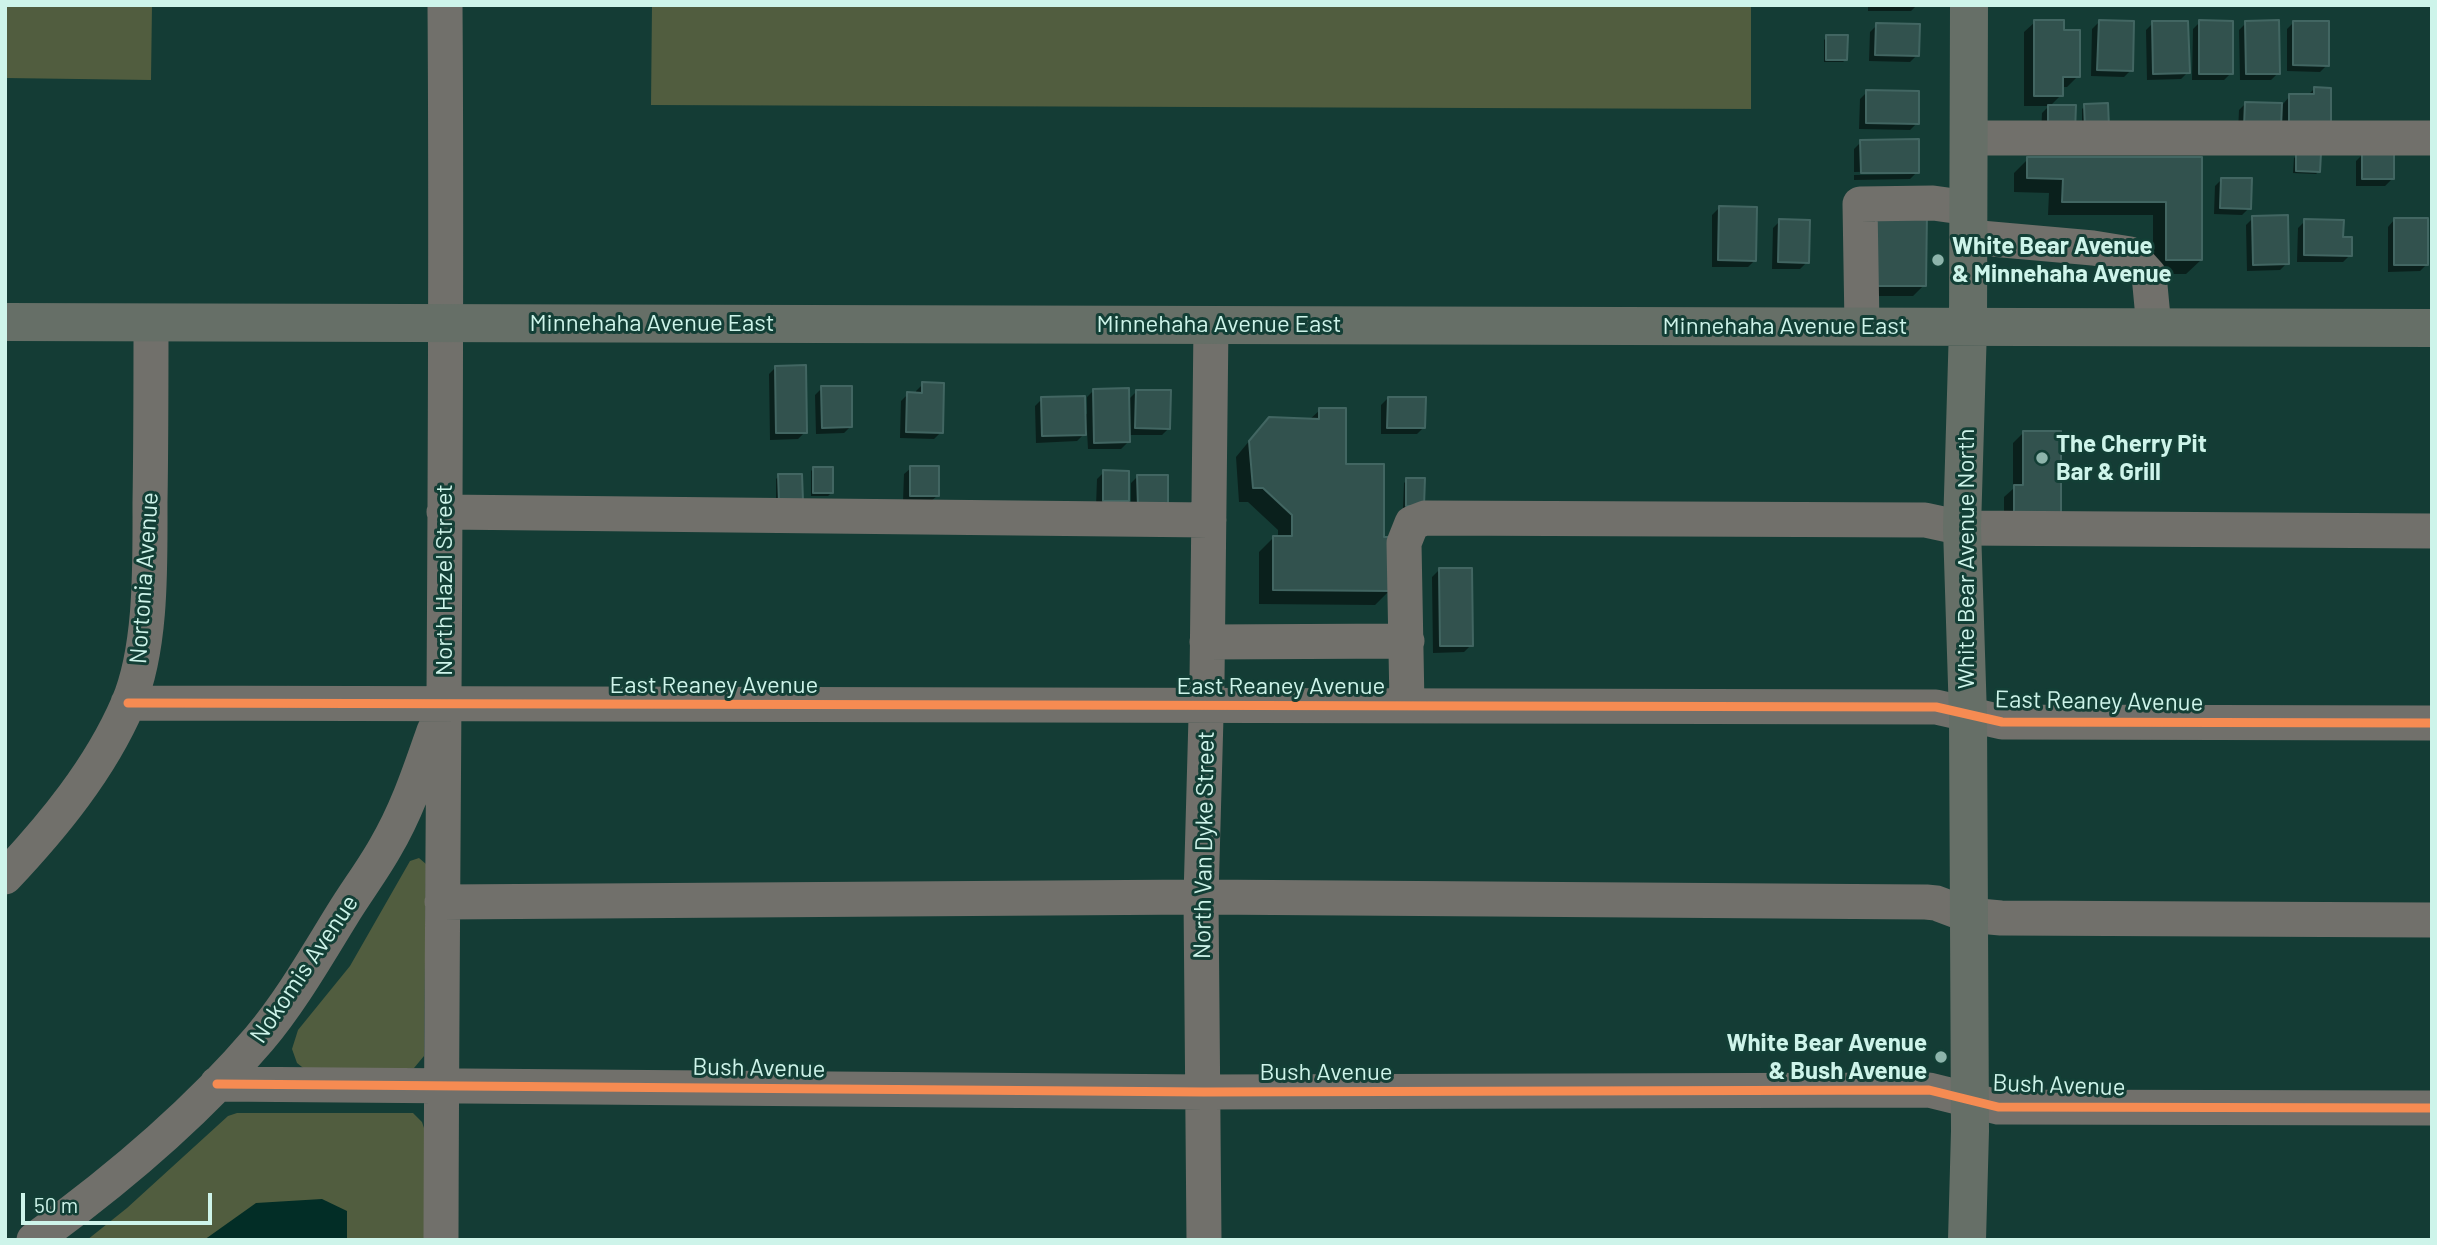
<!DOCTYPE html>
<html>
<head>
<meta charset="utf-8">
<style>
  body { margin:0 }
  #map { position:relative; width:2437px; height:1245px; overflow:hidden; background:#143c35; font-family:Barlow,sans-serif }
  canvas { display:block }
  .frame { position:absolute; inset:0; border:7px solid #cef4ea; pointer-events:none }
  .scale { position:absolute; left:21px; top:1193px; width:191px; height:32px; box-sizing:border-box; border:4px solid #cef4ea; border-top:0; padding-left:9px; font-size:21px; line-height:24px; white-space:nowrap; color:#cef4ea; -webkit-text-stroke:5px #133f36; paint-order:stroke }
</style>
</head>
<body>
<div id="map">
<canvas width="2437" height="1245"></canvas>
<div class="frame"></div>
<div class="scale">50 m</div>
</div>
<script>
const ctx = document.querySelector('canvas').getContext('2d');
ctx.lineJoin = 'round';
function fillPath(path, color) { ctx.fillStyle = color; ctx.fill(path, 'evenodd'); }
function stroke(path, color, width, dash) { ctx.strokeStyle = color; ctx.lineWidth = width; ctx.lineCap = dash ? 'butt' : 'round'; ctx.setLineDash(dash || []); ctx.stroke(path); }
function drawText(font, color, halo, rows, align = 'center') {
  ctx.font = font + ' Barlow,sans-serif'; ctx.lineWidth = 6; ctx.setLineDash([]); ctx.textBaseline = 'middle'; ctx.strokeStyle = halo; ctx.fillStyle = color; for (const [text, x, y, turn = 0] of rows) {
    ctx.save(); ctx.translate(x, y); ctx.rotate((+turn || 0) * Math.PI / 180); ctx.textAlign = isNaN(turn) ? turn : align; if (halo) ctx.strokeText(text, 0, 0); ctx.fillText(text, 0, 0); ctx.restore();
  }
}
fillPath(new Path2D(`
  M5,5H152L151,80L5,78Z
  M652,5H1751V109L651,105Z
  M419,858L426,864L424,1056L414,1068L307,1071L297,1063L292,1049L298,1030L350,966L410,861Z
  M237,1113H413L422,1122L426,1134V1240H87L127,1208L228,1116Z`), '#515d3f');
fillPath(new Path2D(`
  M322,1199L347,1211V1240H204L256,1203Z`), '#022d26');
fillPath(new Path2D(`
  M1868,5H1917L1911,11H1868Z
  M2035,22L2062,32L2078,76L2067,87H2061V95L2050,106L2074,107L2041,138L2042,113L2049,106H2024V32Z
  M2099,22L2131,70L2124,77L2091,76L2092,29Z
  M2200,22L2231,73L2224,80H2192L2193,29Z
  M2294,22L2327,65L2320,72L2287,71V29Z
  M2153,23L2188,72L2181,79L2147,80L2146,30Z
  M2246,23L2278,73L2271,80H2240L2239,30Z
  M1877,25L1917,55L1910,62L1869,61L1870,32Z
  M1827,37L1846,59L1843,62H1824V40Z
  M2314,89L2329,123L2238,133L2239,110L2246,103L2283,104L2290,96H2307Z
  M1867,92L1917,123L1910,130L1859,129L1860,99Z
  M2107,105L2082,130V109L2085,106Z
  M1861,142L1917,172L1910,179L1854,180V175L1913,174V171L1854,172V149Z
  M2363,154L2392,179L2385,186H2356V161Z
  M2297,155L2319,171L2316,174L2293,173L2294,158Z
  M2028,159H2201V260L2186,274H2153V215H2048L2049,193L2014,192V173Z
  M2222,179L2249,208L2242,215L2214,214L2215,186Z
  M1719,208L1755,260L1748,267H1712V215Z
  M1925,212L1924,285L1913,296H1865Z
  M2253,218L2287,263L2280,270L2247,271L2246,225Z
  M2394,220L2427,264L2420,271L2388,272V227Z
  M1780,221L1807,262L1800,269H1772L1773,228Z
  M2305,221L2342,238L2350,255L2343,262H2297L2298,228Z
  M776,367L805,432L798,439L770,440L769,374Z
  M923,384L941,432L934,439L900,438L901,401L908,394H916V391Z
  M822,388L851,426L844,433L816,434L815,395Z
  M1094,390L1128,400L1136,392L1169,428L1162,435H1128V442L1121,449H1088L1087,431L1077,441L1036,443L1035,406L1042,399L1087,414V397Z
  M1388,398L1424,427L1417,434H1381V405Z
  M1320,410L1344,466L1382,538L1390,590L1375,605L1259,604V552L1274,537H1278V530L1248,502H1239L1236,457L1255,434L1309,420Z
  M2023,433L2059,513L2004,523V497L2013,489V443Z
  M814,468L831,493L828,496H811V471Z
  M911,468L937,496L930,502H903L904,474Z
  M1104,472L1127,501L1120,508L1096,507L1097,479Z
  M779,476H801L776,504V479Z
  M1138,476H1166L1131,513V483Z
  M1407,480L1422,506L1403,508L1404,483Z
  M1439,570L1471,645L1464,652L1433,653L1432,577Z`), '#0007');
const building = new Path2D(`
  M2034,20H2064V30H2080V77H2063V96H2034Z
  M2099,20L2134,21L2133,71L2097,70Z
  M2199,20L2233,21V74H2199Z
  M2279,20L2280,74H2246L2245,21Z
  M2152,21H2188L2190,73L2153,74Z
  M2293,21H2329V66L2293,65Z
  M1876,23L1920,24L1919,56L1875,55Z
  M1826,35H1848L1847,60H1826Z
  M2314,87L2331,88V124L2289,123V94H2314Z
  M1866,90L1919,91V124L1866,123Z
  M2245,102L2282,103L2281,128L2244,127Z
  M2108,103L2109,127L2085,128L2084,104Z
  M2048,105H2076L2075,132L2048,131Z
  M1919,139V173H1861L1860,140Z
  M2394,152V179H2362V153Z
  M2296,153H2321L2320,172L2296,171Z
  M2027,157H2202V260H2166V202H2062L2063,179L2027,178Z
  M2221,178H2252L2251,209L2220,208Z
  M1719,206L1757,207L1756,261L1718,260Z
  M1876,210L1927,211L1926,286H1875Z
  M2288,215L2289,264L2253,265L2252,216Z
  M2394,218H2428V265H2394Z
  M1779,219L1810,220L1809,263L1778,262Z
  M2304,219L2344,220L2343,237H2352V256L2304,255Z
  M806,365L807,433H776L775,366Z
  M922,382L944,383L943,433L906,432L907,392L922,393Z
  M821,386H852V427L822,428Z
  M1129,388L1130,442L1094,443L1093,389Z
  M1136,390H1171L1170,429L1135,428Z
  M1085,396L1086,435L1042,436L1041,397Z
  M1388,397H1426L1425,428H1387Z
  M1319,408H1346V464H1384V537H1392V591L1273,590V536H1292V515L1263,488H1253L1249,441L1269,417L1319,419Z
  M2023,431H2061V514L2014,513V485H2023Z
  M910,466H939V496H910Z
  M813,467H833V493H813Z
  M1103,470L1129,471V501H1103Z
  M778,474H802L803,501L779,502Z
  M1137,475H1168V507H1138Z
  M1406,478H1425L1424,506H1406Z
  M1439,568H1472L1473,646H1440Z`);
fillPath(building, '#32524e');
stroke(building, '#426662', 2);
stroke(new Path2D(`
  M1969,138H2432
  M1969,237L2093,248L2130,254L2149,275L2154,328
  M1862,326L1860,204L1933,203L1969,208
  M444,512L1209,520
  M1207,642L1407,641
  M128,703L1936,707L2002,722L2432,723
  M1407,705L1404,543L1412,523L1425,518L1925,520L1962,528L2432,531
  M5,877C53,826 100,769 128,704C152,648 150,564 150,503C151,443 151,382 151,322
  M442,902L1201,897L1926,902L1936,903L1968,915L2001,918L2432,920
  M217,1084L1204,1092L1929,1090L1998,1107L2432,1108
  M34,1240C113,1183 196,1113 259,1039C291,1001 316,957 342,915C356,892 372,871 385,848C407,811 420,771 434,731
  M441,1240C442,828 448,417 445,5
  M1204,1240L1201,897L1207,681L1211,324`), '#71706b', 35);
stroke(new Path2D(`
  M5,322L2432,328
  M1967,1240L1970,1131L1968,716L1962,528L1968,327L1969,5`), '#666f67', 38);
stroke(new Path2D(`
  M128,703L1936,707L2002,722L2432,723
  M217,1084L1204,1092L1929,1090L1998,1107L2432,1108`), '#f68b52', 9);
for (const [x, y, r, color] of [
  [1938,260,7,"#8db4ab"],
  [2042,458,7,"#8db4ab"],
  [1941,1057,7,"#8db4ab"]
]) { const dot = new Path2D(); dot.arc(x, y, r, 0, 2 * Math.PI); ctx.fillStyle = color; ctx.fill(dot); stroke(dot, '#133f36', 2.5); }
drawText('bold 24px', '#cef4ea', '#133f36', [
  ["White Bear Avenue",1952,246],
  ["& Minnehaha Avenue",1952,274],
  ["The Cherry Pit",2056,444],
  ["Bar & Grill",2056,472],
  ["White Bear Avenue",1927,1043,"right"],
  ["& Bush Avenue",1927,1071,"right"]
], 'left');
drawText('24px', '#cef4ea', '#133f36', [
  ["Minnehaha Avenue East",652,323],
  ["Minnehaha Avenue East",1219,324],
  ["Minnehaha Avenue East",1785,326],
  ["White Bear Avenue North",1966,559,-90],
  ["Nortonia Avenue",144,578,-86],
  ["North Hazel Street",444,580,-90],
  ["East Reaney Avenue",714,685],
  ["East Reaney Avenue",1281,686],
  ["East Reaney Avenue",2099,701,1],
  ["North Van Dyke Street",1204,845,-89],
  ["Nokomis Avenue",304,969,-56],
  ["Bush Avenue",759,1068,1],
  ["Bush Avenue",1326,1072],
  ["Bush Avenue",2059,1085,2]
]);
</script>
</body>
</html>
